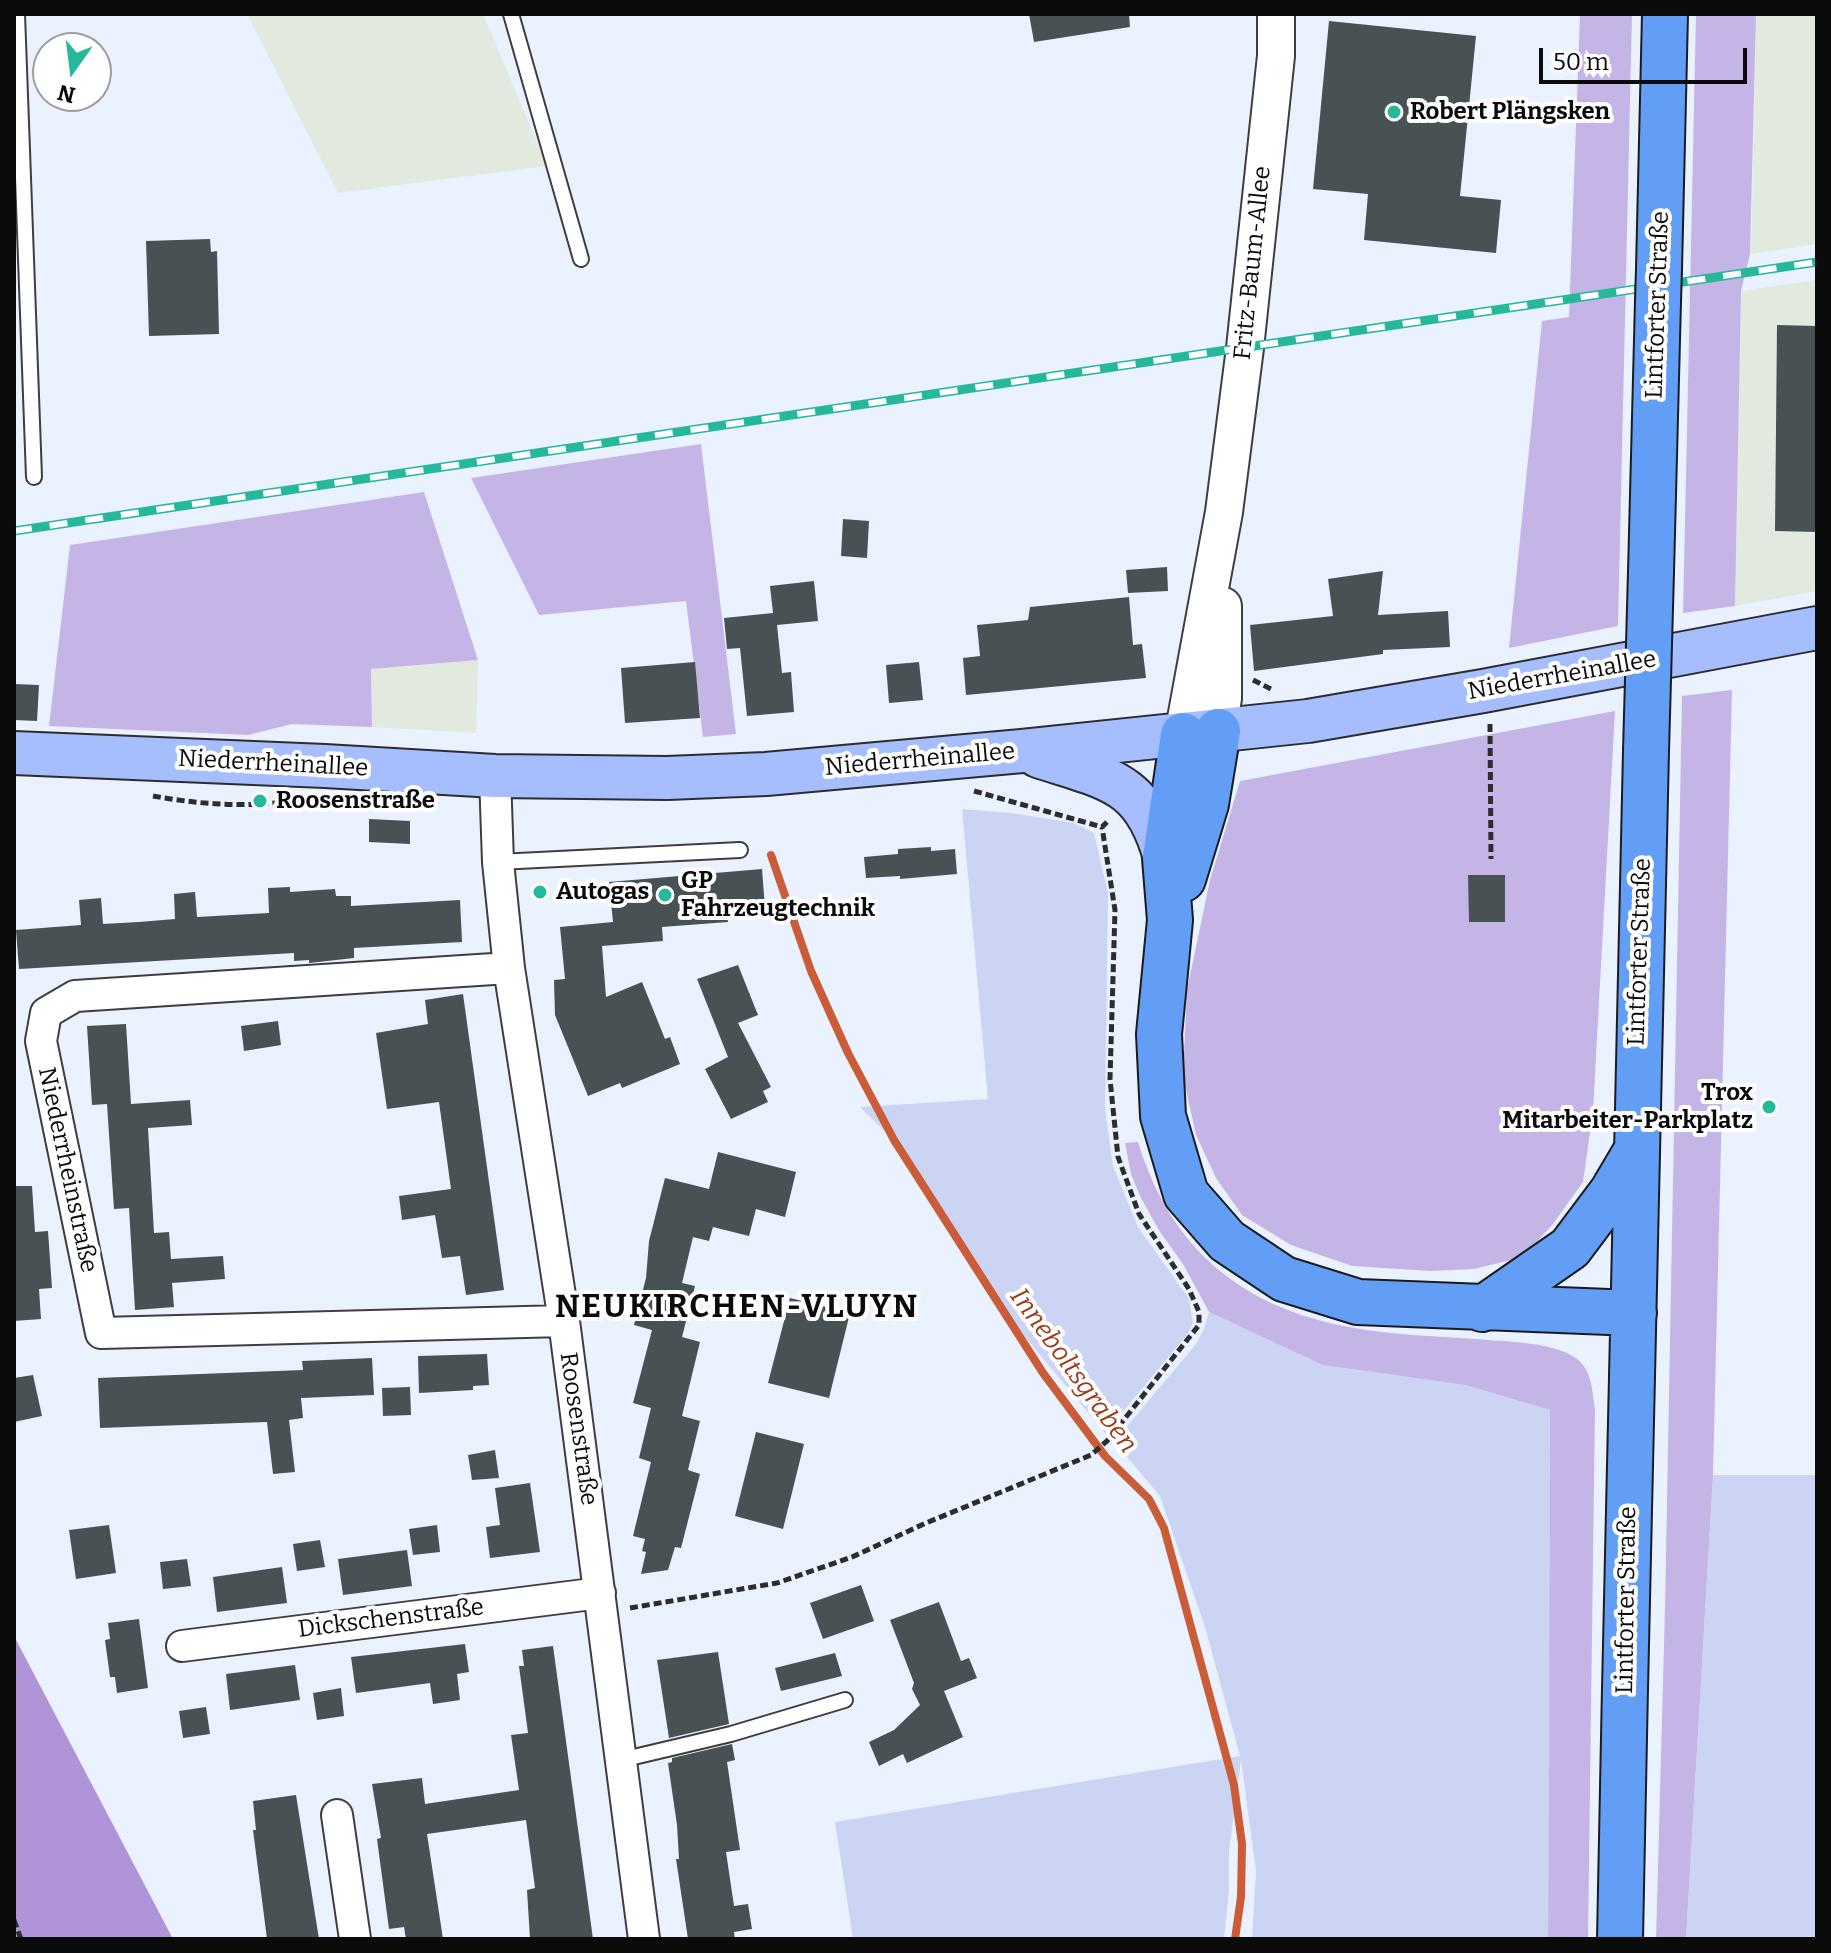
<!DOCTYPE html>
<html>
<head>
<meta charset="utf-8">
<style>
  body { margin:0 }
  #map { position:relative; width:1831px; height:1953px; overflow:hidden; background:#eaf1ff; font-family:Bitter,serif }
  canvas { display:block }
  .frame { position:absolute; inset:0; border:16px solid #0b0b0b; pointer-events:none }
  .north { position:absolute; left:32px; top:32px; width:80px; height:80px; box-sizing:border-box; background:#fff; border:2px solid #9d9d9d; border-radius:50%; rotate:194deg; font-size:22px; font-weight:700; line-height:32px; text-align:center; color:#0b0b0b }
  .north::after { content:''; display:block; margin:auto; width:28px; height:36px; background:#26b89b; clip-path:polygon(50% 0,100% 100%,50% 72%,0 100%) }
  .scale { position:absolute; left:1539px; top:48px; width:208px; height:36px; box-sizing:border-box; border:4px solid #0b0b0b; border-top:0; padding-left:10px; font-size:24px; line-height:28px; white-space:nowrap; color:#0b0b0b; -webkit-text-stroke:6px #fff; paint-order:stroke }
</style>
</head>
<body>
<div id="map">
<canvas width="1831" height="1953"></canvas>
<div class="frame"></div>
<div class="north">N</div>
<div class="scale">50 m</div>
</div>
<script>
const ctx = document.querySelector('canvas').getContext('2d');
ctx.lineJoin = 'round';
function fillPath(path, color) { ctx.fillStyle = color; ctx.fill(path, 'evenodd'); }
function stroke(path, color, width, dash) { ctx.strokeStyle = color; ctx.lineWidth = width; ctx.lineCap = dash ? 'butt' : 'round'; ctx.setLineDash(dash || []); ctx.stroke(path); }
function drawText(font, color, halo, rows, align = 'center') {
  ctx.font = font + ' Bitter,serif'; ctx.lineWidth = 8; ctx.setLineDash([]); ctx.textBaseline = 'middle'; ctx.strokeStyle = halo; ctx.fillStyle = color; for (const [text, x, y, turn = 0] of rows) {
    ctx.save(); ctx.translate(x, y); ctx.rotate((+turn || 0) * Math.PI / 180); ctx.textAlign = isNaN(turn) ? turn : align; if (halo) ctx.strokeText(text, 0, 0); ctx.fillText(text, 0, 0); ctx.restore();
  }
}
fillPath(new Path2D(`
  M247,14H483L547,166L338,193Z
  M1756,14H1817V244L1751,254Z
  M1817,280V591L1735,606L1741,291Z
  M478,660L476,733L372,727L371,669Z`), '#e2eadf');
fillPath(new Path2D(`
  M962,809L1011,813L1074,823L1094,833L1108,893L1105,1108L1113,1166L1138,1227L1189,1299L1193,1323L1186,1336L1105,1433L1007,1315L894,1140L860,1107L988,1099Z
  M1209,1312L1324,1365L1465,1385L1550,1410L1548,1939H1252L1256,1871L1241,1760L1229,1851V1890L1224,1939H853L835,1822L1240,1756L1205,1627L1160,1496L1114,1442L1196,1344L1204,1329Z
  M1713,1475H1817V1939H1686Z`), '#cbd4f3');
fillPath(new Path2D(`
  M1580,14H1632L1618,626L1509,648L1542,321L1569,317Z
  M1696,14H1756L1750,254L1741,291L1735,606L1683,613Z
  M701,444L736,734L703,737L686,601L539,615L471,478Z
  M424,492L478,660L371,669L372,727L292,724L248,735L49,726L70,545Z
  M1732,690L1713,1475L1686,1939H1656L1665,1608L1682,696Z
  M1615,711L1593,1111L1583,1182L1553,1224L1523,1257L1474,1269L1430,1271L1352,1266L1291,1245L1242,1215L1216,1178L1196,1135L1183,1076L1187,990L1210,880L1240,781Z
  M1138,1142C1170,1247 1240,1307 1349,1327C1390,1335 1434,1336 1476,1339C1505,1342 1553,1341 1577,1359C1592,1370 1592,1391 1595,1408L1588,1939H1548L1550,1410L1465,1385L1323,1365L1209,1312L1183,1264L1160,1232L1141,1198L1131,1174L1125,1143Z`), '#c5b5e7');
fillPath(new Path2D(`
  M14,1636L173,1939H14Z`), '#af94d8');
stroke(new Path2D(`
  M771,855L811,971L848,1053L894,1140L1043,1373L1105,1456L1149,1499L1164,1528L1234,1785L1242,1844L1241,1897L1235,1939`), '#ca5c38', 8);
fillPath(new Path2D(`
  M1029,14H1129L1130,27L1034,42Z
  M1329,21L1476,36L1460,196L1501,200L1496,253L1364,240L1368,194L1313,189Z
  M210,239L211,252L217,251L219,334L149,336L146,241Z
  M1777,325L1817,326V532L1775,531Z
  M843,519L869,521L867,558L841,556Z
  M1167,567L1168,591L1128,593L1126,570Z
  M1383,571L1378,615L1448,611L1450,647L1383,650V654L1254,671L1250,625L1333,616L1328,579Z
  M814,581L818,621L777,625L782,673L791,672L794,712L747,716L740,648L727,649L724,618L773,613L770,586Z
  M1129,597L1133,645L1142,644L1146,678L966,695L963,658L980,656L977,625L1028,620L1030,607Z
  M695,662L700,718L625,723L621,668Z
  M919,662L923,700L889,703L886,665Z
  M14,684L39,685L37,721L14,720Z
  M369,819L410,821V844L369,842Z
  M931,847V851L955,849L957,874L900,879V876L866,878L864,857L898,854V849Z
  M762,869L765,908L727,912L728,922L662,927L663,941L602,946L606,997L642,982L665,1039L670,1037L680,1064L622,1088L620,1083L588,1096L555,1015L554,980L565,979L560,927L613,922L609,882Z
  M1468,875H1505V922H1469Z
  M290,887V892L335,889L336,896H351V906L460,900L462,942L354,948V958L309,963V960L294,961V953L19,969L16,930L81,925L79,900L101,898L103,924L139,922L175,919L174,894L195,892L197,917L269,913L268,888Z
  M738,965L758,1015L738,1023L771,1087L763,1091L768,1102L731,1119L705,1069L728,1057L697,979Z
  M463,994L504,1290L466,1295L460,1256L442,1258L435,1215L402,1220L399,1196L451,1189L439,1102L387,1109L376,1033L428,1024L425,1000Z
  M278,1021L281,1045L244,1051L241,1026Z
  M126,1024L131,1104L190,1100L192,1125L148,1128L154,1233L169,1232L171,1259L223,1256L225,1279L172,1283L174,1307L135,1310L129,1208L114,1209L107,1104L92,1105L87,1026Z
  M718,1152L796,1172L785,1217L756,1209L749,1236L713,1227L709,1241L693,1237L682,1283L695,1286L682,1337L700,1342L682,1416L700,1421L688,1470L700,1474L681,1548L675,1547L668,1570L641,1574L646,1552L642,1551L645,1539L633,1536L651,1462L639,1458L651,1408L633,1403L652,1330L634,1325L646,1278L649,1241L665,1178L709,1189Z
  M14,1186H32L35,1232L48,1231L52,1288L39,1289L41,1319L14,1321Z
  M790,1298L850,1313L829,1398L768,1383Z
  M487,1354L489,1385L473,1386V1390L419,1393L418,1356Z
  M372,1358L374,1395L301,1398L303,1418L289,1420L295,1472L273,1474L267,1422L100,1428L98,1378L303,1370L302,1361Z
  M33,1375L42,1416L14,1422V1378Z
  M410,1387L411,1415L383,1416L382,1388Z
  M756,1432L804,1444L783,1529L735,1516Z
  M495,1450L499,1478L472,1480L468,1455Z
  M530,1483L540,1552L490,1558L486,1527L500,1525L495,1488Z
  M109,1525L116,1573L76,1579L69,1530Z
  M437,1525L440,1552L413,1555L409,1529Z
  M320,1540L325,1567L297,1571L293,1544Z
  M407,1550L412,1586L343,1595L338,1559Z
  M187,1559L191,1586L163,1589L160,1562Z
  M282,1567L287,1603L217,1612L213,1577Z
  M861,1585L874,1621L823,1639L810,1603Z
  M939,1602L961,1661L969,1658L977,1678L944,1691L963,1737L907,1763L903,1754L879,1766L869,1742L894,1730L920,1705L912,1689L914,1683L890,1620Z
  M139,1619L148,1688L117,1693L115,1677H110L105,1640L110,1639L108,1623Z
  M465,1644L469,1672L457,1674L460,1700L433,1704L430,1683L356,1693L351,1657Z
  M553,1646L593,1939H530L527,1890L535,1888L526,1820L427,1834L443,1939H406L404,1927L389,1929L377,1839L381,1838L372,1784L422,1778L425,1804L519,1790L511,1735L528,1733L519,1666H524L522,1650Z
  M718,1652L729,1724L669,1738L657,1660Z
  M835,1653L842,1676L781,1691L775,1668Z
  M295,1665L300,1700L230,1710L226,1674Z
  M341,1688L344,1716L317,1720L313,1693Z
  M206,1707L210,1734L183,1738L179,1711Z
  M732,1744L735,1760L727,1762L740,1850L726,1852L734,1906L748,1904L752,1929L734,1932L735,1939H688L676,1859H679L677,1825L668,1763L672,1762V1758Z
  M296,1795L319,1939H267L253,1830H256L253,1801Z`), '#485153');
const service = new Path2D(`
  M17,14L34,477
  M511,14L581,259
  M498,862L740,850
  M621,1760L731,1734L845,1700`);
const minor = new Path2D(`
  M495,776L498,862L509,968L564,1321L644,1939
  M509,968L75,996L46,1013L41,1041L101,1333L564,1321
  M182,1646L600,1593
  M337,1815L355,1939`);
const tertiary = new Path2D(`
  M1218,731L1223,698V606
  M1183,735L1224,512L1245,348L1276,56V14`);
const secondary = new Path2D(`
  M14,753L325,766L495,776L667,778L766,774L1022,751L1308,721L1483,691L1817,628
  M1038,756C1107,779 1144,780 1165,858`);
const primary = new Path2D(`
  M1659,269L1665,14
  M1651,572L1658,301
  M1183,735L1165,858L1170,920L1159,1034L1163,1116L1186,1194L1227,1241L1284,1279L1358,1302L1634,1313
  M1183,879L1206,804L1218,731
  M1482,1309L1570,1248L1612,1192L1635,1153
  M1620,1939C1628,1543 1635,1147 1646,751`);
stroke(service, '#3e3e3e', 18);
stroke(minor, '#3e3e3e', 34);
stroke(tertiary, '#3e3e3e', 40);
stroke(secondary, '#2d2d2d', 46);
stroke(primary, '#1c1c1c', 48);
stroke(new Path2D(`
  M1253,680L1273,690
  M1490,724L1491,859
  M974,791L1102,827L1109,820
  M153,796C197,804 246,808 290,801
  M630,1608L777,1583L852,1557L926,1523L1091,1455L1107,1441L1199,1325V1312L1189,1289L1139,1214L1118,1157L1110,1079L1115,910L1102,827
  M14,1920L21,1939`), '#2d2d2d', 5, [8, 4]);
stroke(service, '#fff', 14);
stroke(minor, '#fff', 30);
stroke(tertiary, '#fff', 36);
stroke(secondary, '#a6bdfe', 42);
stroke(primary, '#629df6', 44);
const rail = new Path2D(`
  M14,531L1817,262`);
stroke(rail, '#26b89b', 9);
stroke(rail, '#fff', 6, [18]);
const primaryBridge = new Path2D(`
  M1658,301L1659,269
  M1646,751L1651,572`);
stroke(primaryBridge, '#1c1c1c', 48, []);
stroke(primaryBridge, '#629df6', 44);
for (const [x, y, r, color] of [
  [1394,112,8,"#26b89b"],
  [260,801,8,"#26b89b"],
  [540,892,8,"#26b89b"],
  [665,895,8,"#26b89b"],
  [1769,1107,8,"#26b89b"]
]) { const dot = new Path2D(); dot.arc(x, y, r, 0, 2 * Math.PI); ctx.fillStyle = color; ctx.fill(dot); stroke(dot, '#fff', 3); }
drawText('bold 24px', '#0b0b0b', '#fff', [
  ["Robert Plängsken",1410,112],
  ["Roosenstraße",276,801],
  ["GP",681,881],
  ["Fahrzeugtechnik",681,909],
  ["Autogas",556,892],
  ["Trox",1753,1093,"right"],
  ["Mitarbeiter-Parkplatz",1753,1121,"right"]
], 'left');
drawText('24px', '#0b0b0b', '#fff', [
  ["Fritz-Baum-Allee",1253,263,-84],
  ["Lintforter Straße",1658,305,-88],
  ["Niederrheinallee",1562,676,-10],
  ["Niederrheinallee",920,760,-5],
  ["Niederrheinallee",273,764,3],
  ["Lintforter Straße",1640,952,-88],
  ["Niederrheinstraße",67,1170,78],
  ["Roosenstraße",578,1429,82],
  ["Lintforter Straße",1627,1600,-89],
  ["Dickschenstraße",391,1619,-7]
]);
drawText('italic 26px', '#9a3d18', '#fff', [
  ["Inneboltsgraben",1073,1371,54]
]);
ctx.letterSpacing = '2px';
drawText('bold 32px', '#0b0b0b', '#fff', [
  ["NEUKIRCHEN-VLUYN",737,1308]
]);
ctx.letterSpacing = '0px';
</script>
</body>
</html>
